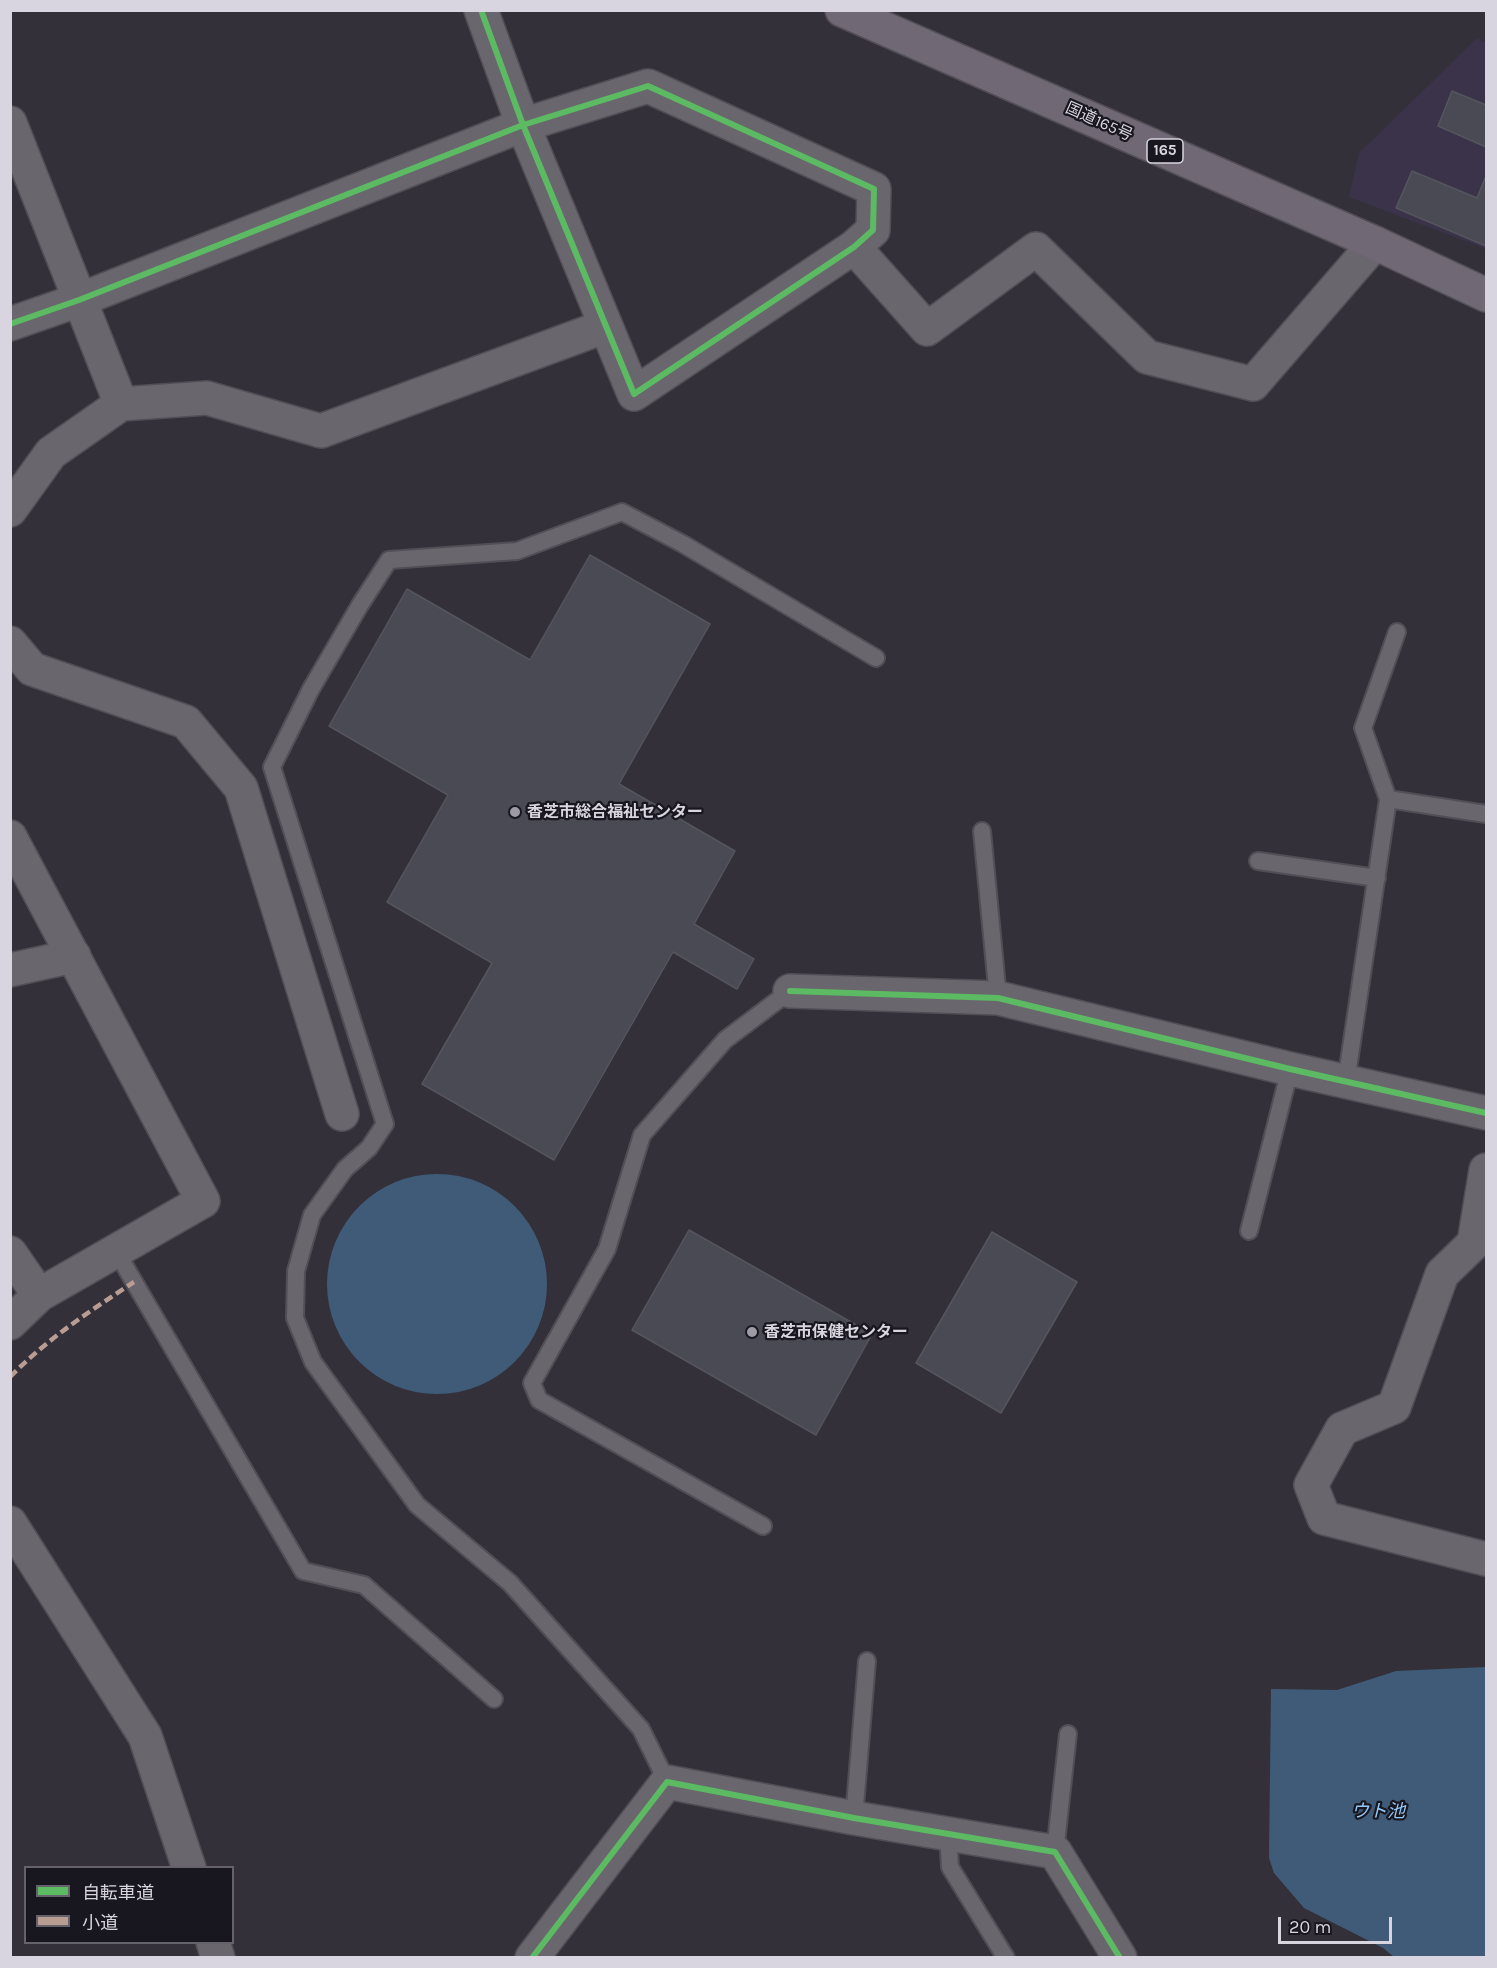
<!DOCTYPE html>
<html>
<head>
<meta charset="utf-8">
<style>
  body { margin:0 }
  #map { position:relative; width:1497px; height:1968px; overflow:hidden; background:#33303a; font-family:Karla,"Noto Sans JP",sans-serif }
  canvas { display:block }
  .frame { position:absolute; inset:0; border:12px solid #d8d5e0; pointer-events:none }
  .legend { position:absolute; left:24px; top:1866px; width:210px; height:78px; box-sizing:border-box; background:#18161e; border:2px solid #65626c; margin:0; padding:8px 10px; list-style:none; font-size:18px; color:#d8d5e0 }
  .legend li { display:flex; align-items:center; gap:12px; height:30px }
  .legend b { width:30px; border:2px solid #65626c }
  .scale { position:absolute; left:1278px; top:1917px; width:114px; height:27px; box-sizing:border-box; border:3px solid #d8d5e0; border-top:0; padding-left:8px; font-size:18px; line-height:21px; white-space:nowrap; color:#d8d5e0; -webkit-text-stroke:4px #18161e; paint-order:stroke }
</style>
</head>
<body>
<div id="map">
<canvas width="1497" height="1968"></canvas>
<div class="frame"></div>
<ul class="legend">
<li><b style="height:8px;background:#5cba63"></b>自転車道</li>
<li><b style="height:8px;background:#b99d93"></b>小道</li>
</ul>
<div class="scale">20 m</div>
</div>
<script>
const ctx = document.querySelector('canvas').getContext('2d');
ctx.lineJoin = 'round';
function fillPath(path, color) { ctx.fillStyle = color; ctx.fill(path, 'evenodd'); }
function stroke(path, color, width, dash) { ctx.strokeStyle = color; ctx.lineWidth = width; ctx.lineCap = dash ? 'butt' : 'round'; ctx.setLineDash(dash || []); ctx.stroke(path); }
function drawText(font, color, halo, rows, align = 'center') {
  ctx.font = font + ' Karla,"Noto Sans JP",sans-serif'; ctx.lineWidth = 4.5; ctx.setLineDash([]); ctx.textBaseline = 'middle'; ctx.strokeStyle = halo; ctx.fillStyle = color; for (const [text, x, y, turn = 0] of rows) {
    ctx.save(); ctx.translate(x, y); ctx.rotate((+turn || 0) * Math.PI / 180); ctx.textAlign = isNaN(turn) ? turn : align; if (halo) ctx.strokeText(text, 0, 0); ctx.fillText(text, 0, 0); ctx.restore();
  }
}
fillPath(new Path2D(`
  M1477,38L1486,43V249L1349,197L1359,153Z`), '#3a3349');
fillPath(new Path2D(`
  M327 1284a110 110 0 1 1 220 0a110 110 0 1 1-220 0Z
  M1486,1667V1957H1394L1383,1948L1304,1908L1274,1873L1269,1858L1271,1689L1337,1690L1396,1671Z`), '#3f5b77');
const building = new Path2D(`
  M1452,91L1486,105V147L1438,126Z
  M1412,171L1477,198L1486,176V246L1396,208Z
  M590,555L710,624L619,784L735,851L694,924L754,959L737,989L673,952L554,1160L422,1084L492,963L387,902L448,795L329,726L407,589L530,660Z
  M689,1230L872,1334L816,1435L632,1330Z
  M992,1232L1077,1282L1001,1413L916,1363Z`);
fillPath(building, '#4a4a55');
stroke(building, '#55555e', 1.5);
const lane = new Path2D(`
  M1388,799L1486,814
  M982,831L998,998
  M1258,861L1377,878
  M1346,1082L1388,799L1363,728L1397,632
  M1249,1231L1290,1069
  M116,1251L303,1571L364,1585L494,1699
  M763,1526L539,1400L532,1383L607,1249L642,1135L725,1040L790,991
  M667,1782L641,1729L510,1583L417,1505L313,1362L295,1318L296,1271L312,1215L345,1169L369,1148L385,1124L272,767L311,689L360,605L389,560L517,551L622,512L683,544L876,658
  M854,1818L867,1661
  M948,1834L950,1867L1006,1958
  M1055,1852L1068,1734`);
const street = new Path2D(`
  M10,123L121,404
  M854,247L927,329L1036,249L1147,357L1253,384L1375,243
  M10,324L79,300L523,125L648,86L874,189L873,230L854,247L634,394L523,125L481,10
  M10,510L51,453L121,404L207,398L321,431L606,326
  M10,643L32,669L186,722L241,788L342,1114
  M10,837L203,1201L39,1295L10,1323
  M10,970L74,956
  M790,991L998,998L1290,1069L1486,1113
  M1486,1170L1474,1243L1442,1274L1394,1407L1342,1429L1311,1485L1324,1518L1486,1559
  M10,1253L39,1295
  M10,1523L145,1736L189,1868
  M213,1942L218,1958
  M532,1958L667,1782L854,1818L1055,1852L1120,1958`);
const highway = new Path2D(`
  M842,10L1375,243L1486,295`);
stroke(lane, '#514e56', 20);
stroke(street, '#514e56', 36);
stroke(highway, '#514e56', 36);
stroke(lane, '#69666e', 16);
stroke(street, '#69666e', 33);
stroke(highway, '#706875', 33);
stroke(new Path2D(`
  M10,1377C47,1339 90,1311 134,1282`), '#b99d93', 4.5, [9, 4.5]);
stroke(new Path2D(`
  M10,324L79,300L523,125L648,86L874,189L873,230L854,247L634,394L523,125L481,10
  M790,991L998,998L1290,1069L1486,1113
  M532,1958L667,1782L854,1818L1055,1852L1120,1958`), '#5cba63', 6);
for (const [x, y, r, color] of [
  [515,812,6,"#9e9ba6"],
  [752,1332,6,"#9e9ba6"]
]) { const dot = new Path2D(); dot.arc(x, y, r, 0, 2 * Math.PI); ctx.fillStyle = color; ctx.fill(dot); stroke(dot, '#18161e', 2); }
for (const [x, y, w] of [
  [1165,151,36]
]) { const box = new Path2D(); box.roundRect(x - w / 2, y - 12, w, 24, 4.5); ctx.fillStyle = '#18161e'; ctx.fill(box); stroke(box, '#d8d5e0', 1.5); }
drawText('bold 15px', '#d8d5e0', null, [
  ["165",1165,151]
]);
drawText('16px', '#d8d5e0', '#18161e', [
  ["国道165号",1099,122,24]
]);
drawText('bold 16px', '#d8d5e0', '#18161e', [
  ["香芝市総合福祉センター",527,812],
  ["香芝市保健センター",764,1332]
], 'left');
drawText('italic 18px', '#93c7fa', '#18161e', [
  ["ウト池",1378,1812]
]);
</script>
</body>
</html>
